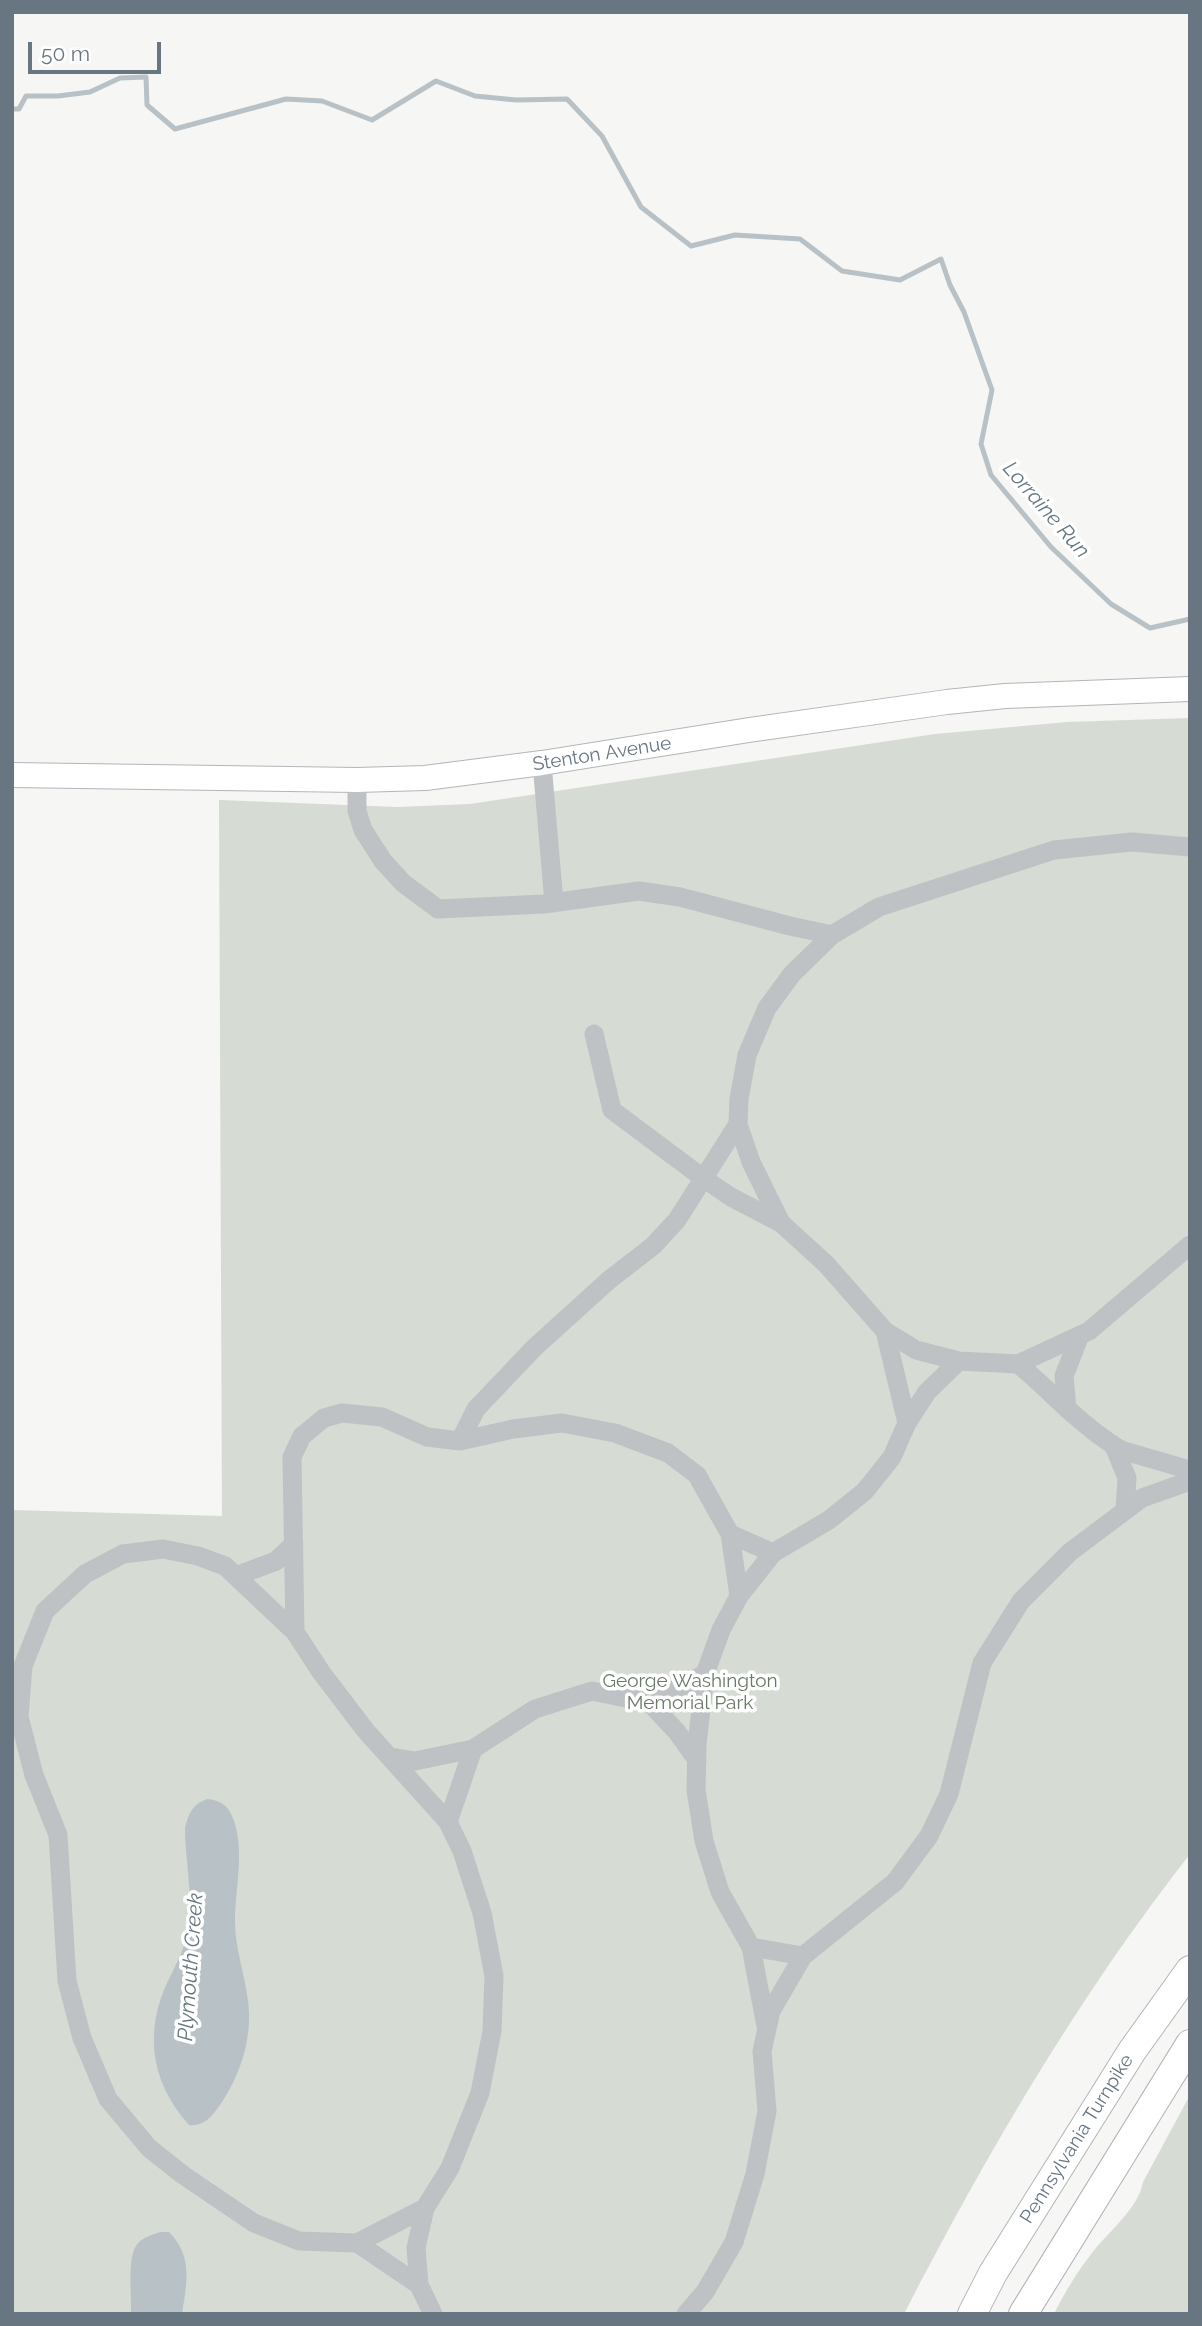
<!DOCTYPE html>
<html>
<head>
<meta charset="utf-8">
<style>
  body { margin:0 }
  #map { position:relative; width:1202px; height:2326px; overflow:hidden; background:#f6f6f4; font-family:Raleway,sans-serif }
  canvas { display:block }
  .frame { position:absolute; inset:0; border:14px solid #687682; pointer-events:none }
  .scale { position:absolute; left:28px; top:42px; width:133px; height:32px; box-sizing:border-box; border:4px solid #687682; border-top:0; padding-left:9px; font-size:21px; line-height:24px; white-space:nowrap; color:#687682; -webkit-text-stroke:5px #fff; paint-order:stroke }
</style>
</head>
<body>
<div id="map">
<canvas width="1202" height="2326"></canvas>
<div class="frame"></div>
<div class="scale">50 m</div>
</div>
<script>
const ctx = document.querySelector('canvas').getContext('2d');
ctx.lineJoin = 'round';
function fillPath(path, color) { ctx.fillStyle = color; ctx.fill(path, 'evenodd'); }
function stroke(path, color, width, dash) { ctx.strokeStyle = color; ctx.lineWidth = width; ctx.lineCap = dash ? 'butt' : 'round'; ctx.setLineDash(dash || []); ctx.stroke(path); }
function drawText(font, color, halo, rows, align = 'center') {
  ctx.font = font + ' Raleway,sans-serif'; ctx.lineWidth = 7; ctx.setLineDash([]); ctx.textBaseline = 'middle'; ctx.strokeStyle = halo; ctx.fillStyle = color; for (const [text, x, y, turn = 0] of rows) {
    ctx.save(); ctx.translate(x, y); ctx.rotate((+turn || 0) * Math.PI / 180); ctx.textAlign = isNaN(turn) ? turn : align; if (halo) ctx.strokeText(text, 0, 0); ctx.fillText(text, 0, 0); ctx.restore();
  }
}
fillPath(new Path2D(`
  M1190,718V1854C1078,1997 987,2153 904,2314H12V1510L222,1516L219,800L398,807L470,804L935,734L1067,722Z
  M1190,2095V2314H1054C1065,2292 1077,2272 1092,2253C1107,2233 1139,2208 1143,2182Z`), '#d6dbd3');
fillPath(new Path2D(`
  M207,1799C219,1800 228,1805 232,1816C246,1848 235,1888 235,1922C235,1948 245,1975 248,2001C253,2036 241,2073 222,2102C213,2115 205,2127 189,2125C154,2086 144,2039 164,1990C173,1969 184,1953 188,1930C194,1902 185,1859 185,1828C189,1813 192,1805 207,1799Z
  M160,2232H169C193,2256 187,2283 182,2314H131C132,2298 127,2259 136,2246C141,2238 151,2235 160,2232Z`), '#b8c2c6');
stroke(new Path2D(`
  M12,109H19L26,96H58L90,92L120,78L146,77L147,105L175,129L286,99L322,101L372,120L436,81L475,96L516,100L567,99L602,136L641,207L691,246L735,235L800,239L842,271L900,280L941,259L950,285L964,312L992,390L981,444L991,475L1051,547L1111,604L1150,628L1190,619`), '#b8c2c6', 5);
const major = new Path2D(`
  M12,775L357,780L425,778L542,763L749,730L947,702L1005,696L1190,689`);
const highway = new Path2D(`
  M972,2314L993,2273L1132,2051L1190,1970
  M1023,2314L1190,2044`);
stroke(major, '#b2b6b9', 26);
stroke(highway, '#b1b5b8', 30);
stroke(new Path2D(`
  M542,763L554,903
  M357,780V811L363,830L383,861L403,883L438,909L544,904L639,891L680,897L790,926L832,935
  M1190,847L1132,842L1054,850L879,907L832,935L792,974L767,1008L747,1055L739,1099L738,1124L751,1162L781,1223L826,1264L885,1331L916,1350L959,1361L1018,1364L1089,1331L1190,1245
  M594,1034L612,1110L703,1178L731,1197L781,1223
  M885,1331L907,1423
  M1018,1364C1053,1393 1082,1427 1121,1450L1190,1470
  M1067,1409L1064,1376L1080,1335
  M460,1441L513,1429L562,1423L615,1433L668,1453L697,1475L730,1534L739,1596L721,1630L705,1674L697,1744L696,1790L704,1841L720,1892L751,1947L766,2026
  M1114,1446L1127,1478L1125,1511
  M730,1534L773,1553
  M236,1576L276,1561L294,1544
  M739,1596L773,1553L829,1520L865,1491L892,1457L907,1423L927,1392L959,1361
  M295,1632L225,1566L198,1556L163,1549L123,1554L85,1574L45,1611L23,1666L19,1717L34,1775L58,1835L67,1981L82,2038L108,2099L149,2148L183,2175L254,2223L299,2241L357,2243L419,2285
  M650,1703L677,1732L697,1760
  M391,1757L415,1761L473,1749L535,1709L592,1691L650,1703L705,1674
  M448,1822L473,1749
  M751,1947L803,1956
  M357,2243L425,2208
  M433,2314L419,2285L416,2248L425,2208L450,2168L480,2093L492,2031L494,1976L482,1913L462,1851L448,1822L366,1731L321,1672L295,1632L292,1457L302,1436L324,1418L342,1413L382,1417L427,1437L460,1441L476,1409L534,1348L609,1280L653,1246L677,1220L738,1124
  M686,2314L705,2292L734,2242L755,2174L767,2111L762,2051L771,2011L803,1956L895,1882L929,1836L949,1794L982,1663L1021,1601L1070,1552L1142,1498L1190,1481`), '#bec2c5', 19);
stroke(major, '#fff', 24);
stroke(highway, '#fff', 28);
drawText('19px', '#687682', '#fff', [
  ["Stenton Avenue",602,754,-9],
  ["Pennsylvania Turnpike",1077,2139,-58]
]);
drawText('19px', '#6a7a67', '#fff', [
  ["George Washington",690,1681],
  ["Memorial Park",690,1703]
]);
drawText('italic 21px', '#64777e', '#fff', [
  ["Lorraine Run",1046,510,49],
  ["Plymouth Creek",191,1967,-86]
]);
</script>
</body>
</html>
